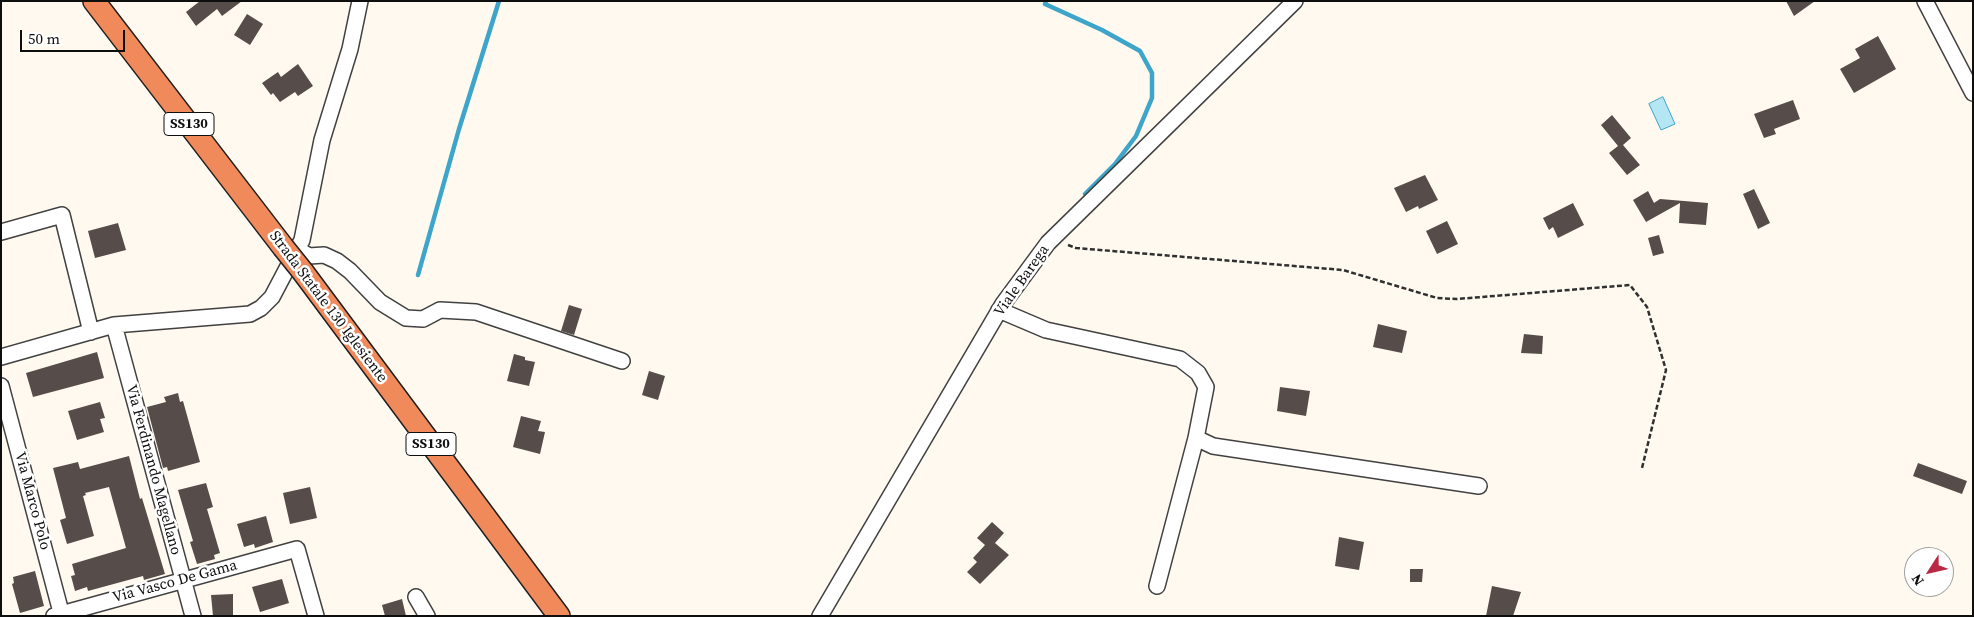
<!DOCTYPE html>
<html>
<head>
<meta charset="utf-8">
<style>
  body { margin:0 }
  #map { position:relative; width:1974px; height:617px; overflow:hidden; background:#fff9ef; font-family:"Source Serif 4",serif }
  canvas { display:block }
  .frame { position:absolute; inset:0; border:2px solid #0e0e0e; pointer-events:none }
  .north { position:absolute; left:1904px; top:547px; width:50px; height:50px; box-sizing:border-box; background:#fff; border:1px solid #9f9f9f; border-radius:50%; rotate:235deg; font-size:14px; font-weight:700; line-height:20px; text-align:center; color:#0e0e0e }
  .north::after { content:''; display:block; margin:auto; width:18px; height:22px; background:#ba2944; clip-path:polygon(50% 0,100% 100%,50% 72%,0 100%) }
  .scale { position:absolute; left:20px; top:30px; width:105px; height:22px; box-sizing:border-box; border:2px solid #0e0e0e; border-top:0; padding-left:6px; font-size:15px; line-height:18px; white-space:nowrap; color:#0e0e0e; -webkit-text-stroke:4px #fff; paint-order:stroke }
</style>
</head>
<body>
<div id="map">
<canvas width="1974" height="617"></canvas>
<div class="frame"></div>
<div class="north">N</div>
<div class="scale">50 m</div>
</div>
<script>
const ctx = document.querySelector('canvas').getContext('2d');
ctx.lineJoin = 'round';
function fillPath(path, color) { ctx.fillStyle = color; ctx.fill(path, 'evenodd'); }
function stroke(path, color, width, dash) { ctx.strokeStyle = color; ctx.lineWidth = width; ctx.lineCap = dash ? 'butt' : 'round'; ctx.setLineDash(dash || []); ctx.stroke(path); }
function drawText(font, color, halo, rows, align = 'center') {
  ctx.font = font + ' "Source Serif 4",serif'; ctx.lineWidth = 5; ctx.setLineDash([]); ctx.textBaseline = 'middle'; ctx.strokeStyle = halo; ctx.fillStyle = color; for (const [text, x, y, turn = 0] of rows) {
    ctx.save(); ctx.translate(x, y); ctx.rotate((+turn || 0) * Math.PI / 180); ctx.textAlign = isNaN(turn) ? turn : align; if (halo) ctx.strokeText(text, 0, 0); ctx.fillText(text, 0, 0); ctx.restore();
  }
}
const water = new Path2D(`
  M1663,97L1675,124L1661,130L1649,104Z`);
fillPath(water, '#b5e6f4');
stroke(water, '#3da5ca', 1);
stroke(new Path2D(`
  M1046,1L1045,4L1102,30L1140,51L1152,73V98L1136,136L1115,164L1085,194
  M418,275L459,129L499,1`), '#3da5ca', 4.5);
fillPath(new Path2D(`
  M200,1H242L222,16L217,9L196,26L186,12Z
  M1786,1H1815L1794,16Z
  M247,14L263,24L250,45L234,35Z
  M1878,36L1896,69L1854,93L1840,69L1860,58L1855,49Z
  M298,64L313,86L298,96L295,92L280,102L273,93L271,95L262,83L278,72L281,77Z
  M1793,100L1800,119L1774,129L1776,134L1764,138L1754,114Z
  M1612,115L1631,138L1623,145L1640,165L1627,175L1609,153L1618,146L1601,125Z
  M1425,175L1438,200L1419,209L1418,206L1406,212L1394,188Z
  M1754,189L1770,223L1758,229L1743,194Z
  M1648,191L1654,203L1660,199L1708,203L1706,225L1679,223L1680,203L1646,222L1633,200Z
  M1573,203L1584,225L1558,238L1553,227L1549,230L1543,218Z
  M1447,221L1458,244L1437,254L1426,231Z
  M118,223L126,250L95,258L88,231Z
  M1659,235L1664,253L1653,256L1648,238Z
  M569,305L582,309L574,335L561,331Z
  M1378,324L1407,331L1402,353L1373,347Z
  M1524,334L1543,336L1542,354L1521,353Z
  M97,352L104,378L33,397L26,373Z
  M514,354L525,357V360L535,362L529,386L507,381Z
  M649,371L665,376L658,400L642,395Z
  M1280,387L1310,391L1306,416L1277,411Z
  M178,393L180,402L183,401L200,462L168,471L167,467L163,468L147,407L166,402L164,397Z
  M100,402L105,418L100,419L104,432L77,440L68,411Z
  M521,416L541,421L538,431L545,432L540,454L513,447Z
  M129,456L140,499L142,498L165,574L144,580L143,576L88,591L87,587L75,591L71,576L75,575L72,564L126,548L109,487L85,493L86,495L83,496L94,536L67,544L60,520L66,518L53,468L78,462L80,469Z
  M1918,463L1967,481L1962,494L1913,476Z
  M206,483L213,507L207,509L220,553L214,555L215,559L197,564L190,542L193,541L178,490Z
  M310,487L317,518L290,524L283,493Z
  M266,516L273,542L255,548L254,544L244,547L237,524Z
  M992,522L1004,533L995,543L1009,555L980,584L967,572L977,562L973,558L985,545L977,538Z
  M1339,537L1364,542L1359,570L1335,566Z
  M1410,569H1423L1422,582H1410Z
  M35,571L44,606L20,613L12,584L14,583L13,577Z
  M282,579L289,603L260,612L252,587Z
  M1492,586L1521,592L1513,616H1486Z
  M233,594V616H213L211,595Z
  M402,599L406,616H385L382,605Z`), '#564d4a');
const minor = new Path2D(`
  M1925,1L1973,93
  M1,232L62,215L91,332
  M297,249L309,256L324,255L337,261L350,271L380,302L406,318L423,319L440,310L476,312L622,361
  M999,310L1046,330L1180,359L1198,373L1206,387L1196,438L1157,586
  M114,325L193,616
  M1,357L114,325L250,314L261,308L272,297L302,240L322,140L350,49L360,1
  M1,386L62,616
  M1196,438L1213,446L1479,486
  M416,597L427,616
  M54,616L297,549L316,616
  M820,616L1003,304L1048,243L1295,1`);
const highway = new Path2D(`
  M94,1L283,247
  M303,272L559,616`);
stroke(minor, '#414141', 18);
stroke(highway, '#1f1f1f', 24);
stroke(new Path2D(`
  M1068,245L1076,248L1343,270L1437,298L1457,299L1630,285L1647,307L1666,370L1642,468`), '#303030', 2.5, [5, 2.5]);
stroke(minor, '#fff', 15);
stroke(highway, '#f08a5b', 21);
const highwayBridge = new Path2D(`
  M283,247L303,272`);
stroke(highwayBridge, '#1f1f1f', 24, []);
stroke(highwayBridge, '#f08a5b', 21);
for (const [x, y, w] of [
  [189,124,50],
  [431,444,50]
]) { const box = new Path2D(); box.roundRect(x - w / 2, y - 11.5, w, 23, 4); ctx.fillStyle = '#fff'; ctx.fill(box); stroke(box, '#0e0e0e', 1); }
drawText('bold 14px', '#0e0e0e', null, [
  ["SS130",189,124],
  ["SS130",431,444]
]);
drawText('15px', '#0e0e0e', '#fff', [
  ["Viale Barega",1022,281,-55],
  ["Strada Statale 130 Iglesiente",328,307,53],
  ["Via Ferdinando Magellano",153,470,75],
  ["Via Marco Polo",32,501,75],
  ["Via Vasco De Gama",175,582,-15]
]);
</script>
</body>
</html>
